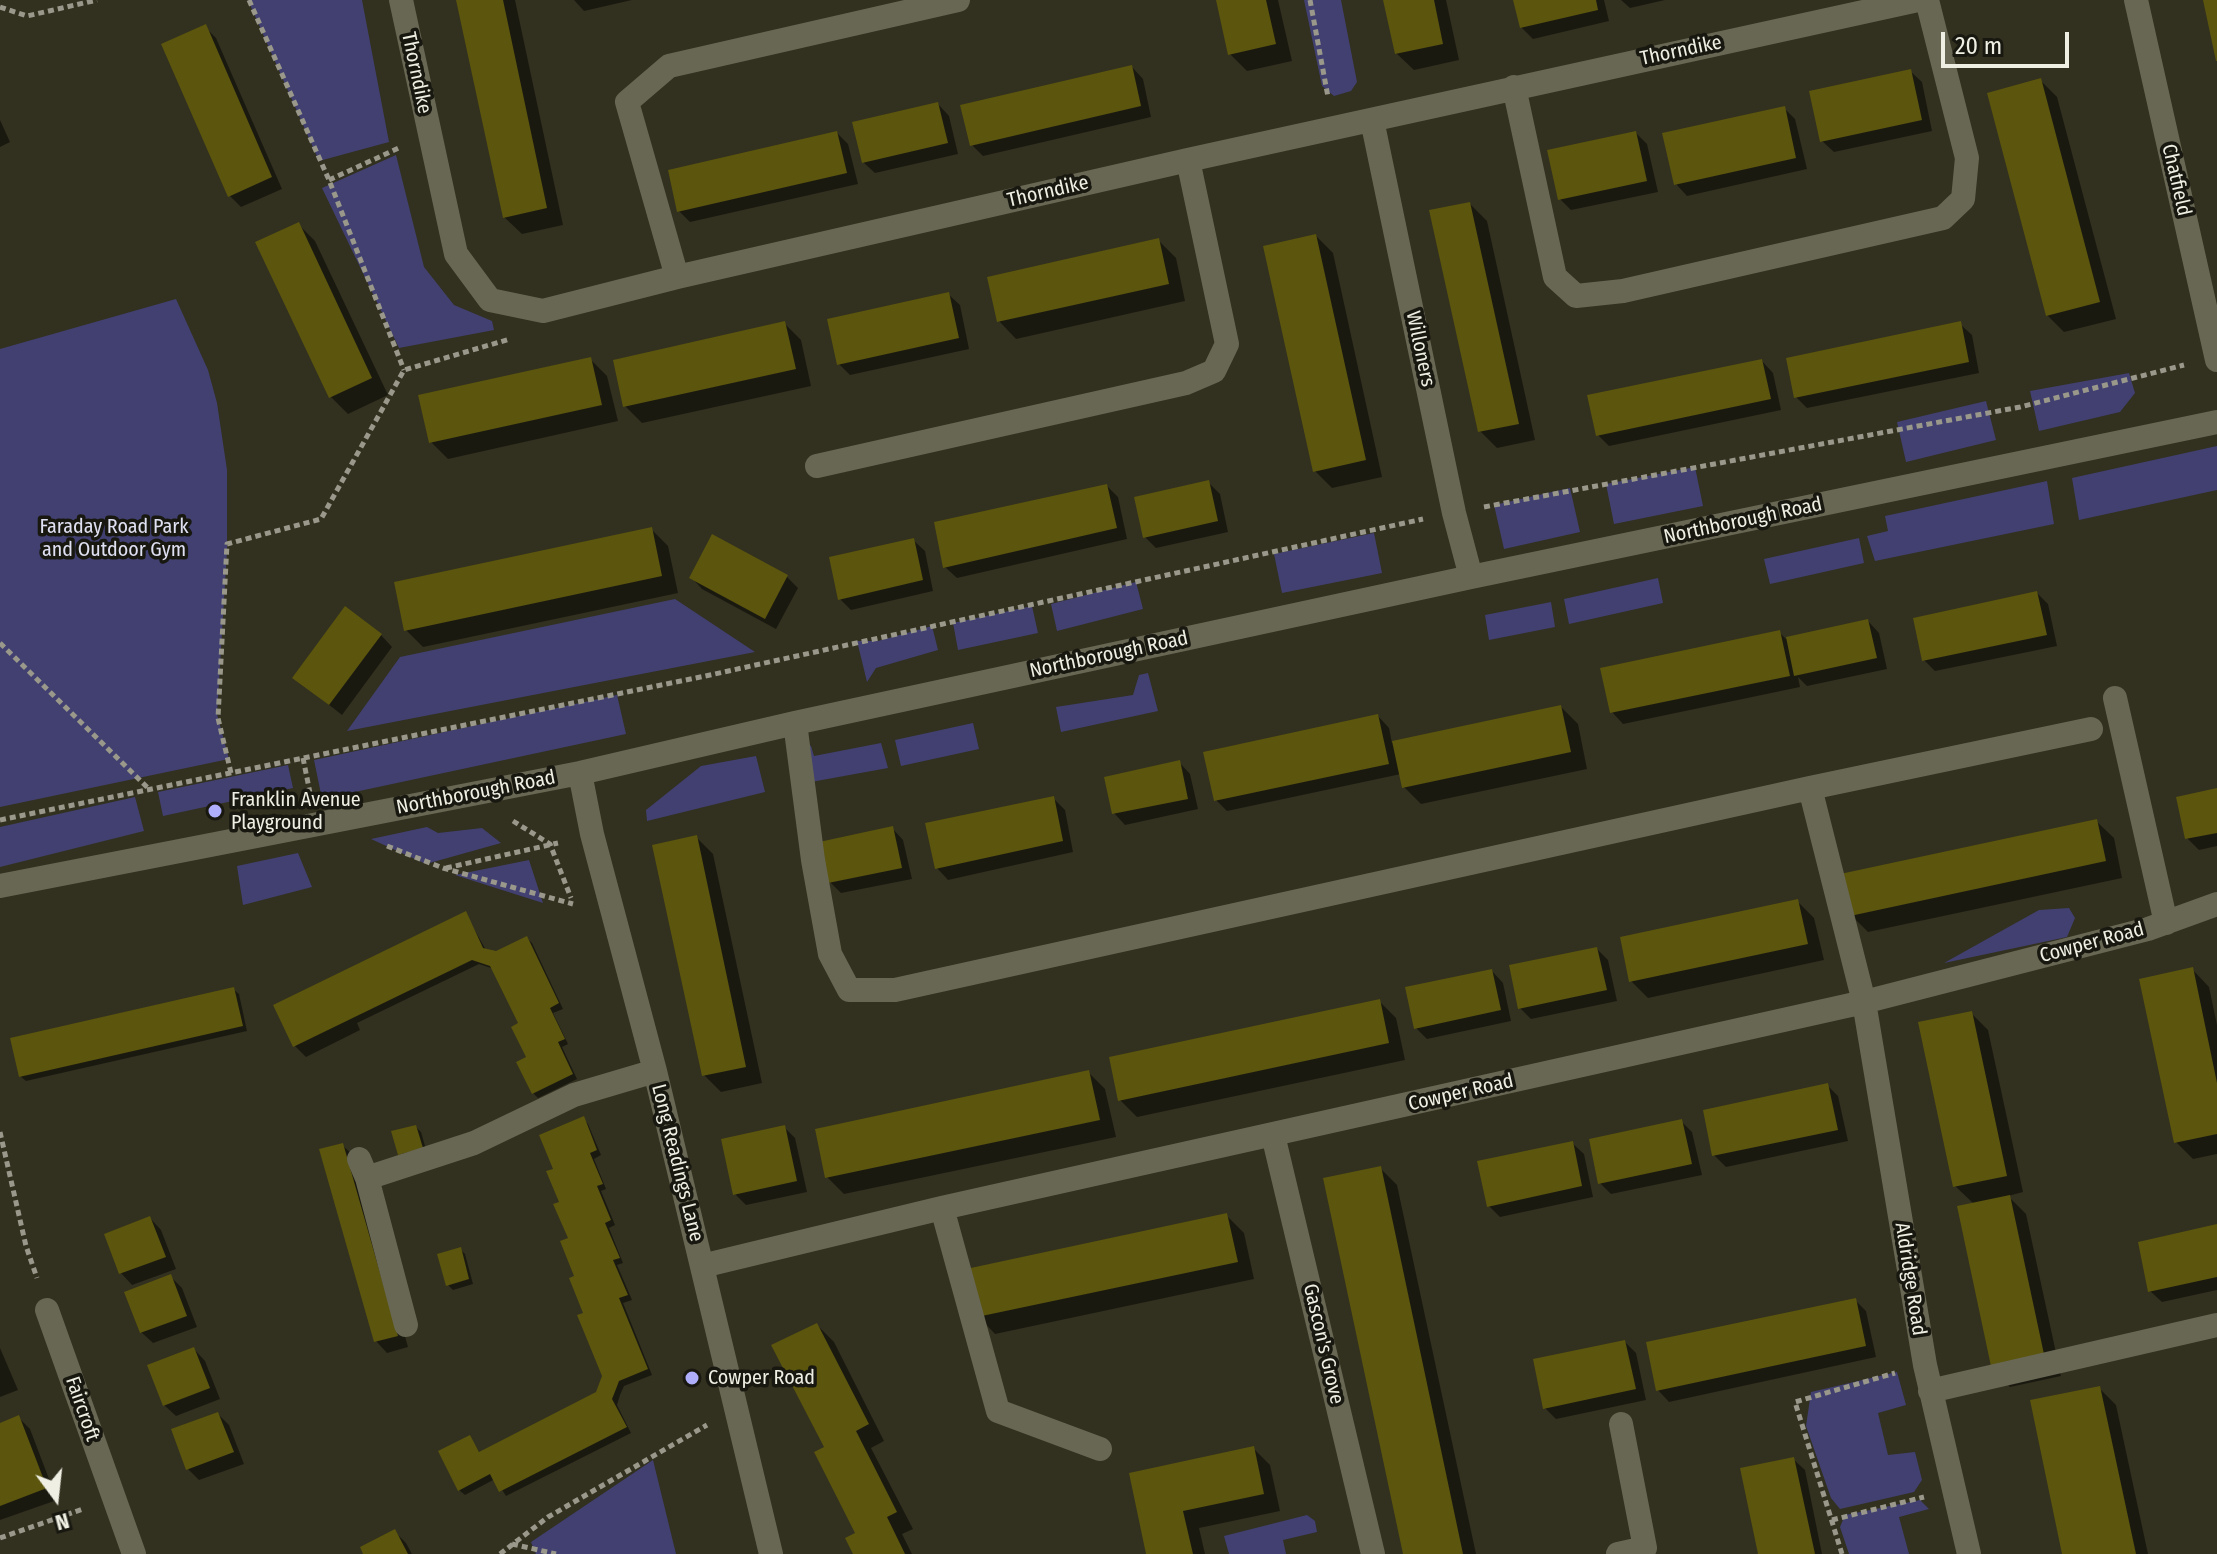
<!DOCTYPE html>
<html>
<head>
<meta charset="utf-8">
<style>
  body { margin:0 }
  #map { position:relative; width:2217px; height:1554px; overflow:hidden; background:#32301f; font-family:"Fira Sans Condensed",sans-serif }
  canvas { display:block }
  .north { position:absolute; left:16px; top:1458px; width:80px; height:80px; -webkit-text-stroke:6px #181810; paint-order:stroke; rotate:165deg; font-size:22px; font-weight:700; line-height:32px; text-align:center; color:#efefe4 }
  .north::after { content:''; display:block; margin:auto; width:28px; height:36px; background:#efefe4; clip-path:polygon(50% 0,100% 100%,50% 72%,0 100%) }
  .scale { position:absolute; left:1941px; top:32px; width:128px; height:36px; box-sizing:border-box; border:4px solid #efefe4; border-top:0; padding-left:10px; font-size:24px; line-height:28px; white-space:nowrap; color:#efefe4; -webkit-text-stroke:6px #181810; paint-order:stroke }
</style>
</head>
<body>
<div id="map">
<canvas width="2217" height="1554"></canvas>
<div class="north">N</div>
<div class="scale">20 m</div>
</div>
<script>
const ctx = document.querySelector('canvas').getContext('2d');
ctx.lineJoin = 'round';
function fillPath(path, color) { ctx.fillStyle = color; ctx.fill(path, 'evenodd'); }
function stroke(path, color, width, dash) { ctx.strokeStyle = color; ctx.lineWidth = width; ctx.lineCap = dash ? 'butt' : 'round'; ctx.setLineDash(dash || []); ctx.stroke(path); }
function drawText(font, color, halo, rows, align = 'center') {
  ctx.font = font + ' "Fira Sans Condensed",sans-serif'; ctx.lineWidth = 7; ctx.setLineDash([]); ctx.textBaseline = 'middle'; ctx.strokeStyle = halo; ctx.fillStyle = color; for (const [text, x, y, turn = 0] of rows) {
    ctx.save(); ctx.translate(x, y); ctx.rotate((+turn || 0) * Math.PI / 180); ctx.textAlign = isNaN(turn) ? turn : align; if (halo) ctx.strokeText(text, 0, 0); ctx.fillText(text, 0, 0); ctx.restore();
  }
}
fillPath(new Path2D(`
  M248,0H362L389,142L319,161Z
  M1304,0H1341L1357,82L1351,91L1334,96L1322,86Z
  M396,155L424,267L454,305L492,321L494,330L399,348L322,188Z
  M176,299L208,370L217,403L227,470V551L217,714L229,759L0,807V349Z
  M2129,373L2135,393L2120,412L2039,431L2030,391Z
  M1986,401L1996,440L1906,462L1897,422Z
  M2217,446V490L2079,520L2072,478Z
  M1695,467L1703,506L1614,524L1606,484Z
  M2047,481L2054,524L1875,561L1867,536L1888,531L1885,516Z
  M1570,488L1580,532L1504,549L1494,505Z
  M1374,533L1382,573L1282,593L1274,554Z
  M1859,538L1864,563L1770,584L1764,559Z
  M1658,578L1663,603L1569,624L1564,599Z
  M1136,582L1143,609L1057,631L1051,604Z
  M675,599L755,652L347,731L400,657Z
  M1551,602L1555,627L1489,640L1485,615Z
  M1032,606L1038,633L958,650L953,623Z
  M932,626L938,650L876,668L867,682L857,641H878Z
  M1148,673L1158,711L1061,732L1056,707L1133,695L1139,675Z
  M617,695L626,734L322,799L314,760Z
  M973,723L979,749L901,766L895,740Z
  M804,742L811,746L814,756L881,743L888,768L811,782Z
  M756,756L765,792L647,821L646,810L701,766Z
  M288,765L293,788L163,816L158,792Z
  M135,797L144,831L0,867V827Z
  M427,827L438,833L482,828L501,843L426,864L371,839Z
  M298,853L312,887L243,905L237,866Z
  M529,860L543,903L455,875Z
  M2069,908L2075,918L2067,937L1944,963L2039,910Z
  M1897,1372L1906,1405L1878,1413L1888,1455L1915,1452L1922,1480L1914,1492L1840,1509L1831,1498L1806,1426L1811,1392Z
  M653,1460L676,1554H536L531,1542Z
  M1920,1500L1929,1509L1899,1517L1909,1554H1849L1840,1527L1845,1515Z
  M1307,1515L1315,1521L1317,1532L1283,1540L1286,1554H1229L1224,1536Z`), '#414071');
fillPath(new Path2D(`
  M458,0H515L563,225L522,234L504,217Z
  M574,0H632L584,11Z
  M1218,0H1278L1292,61L1247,71L1230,54Z
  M1385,0H1446L1459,60L1414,70L1396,53Z
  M1515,0H1604L1609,21L1533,39L1521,27Z
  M1621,0H1665L1630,8Z
  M205,27L216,38L282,189L241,207L230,196Z
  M1132,67L1143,79L1151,117L983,156L972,145Z
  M1910,71L1922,82L1932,131L1834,152L1822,141Z
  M2040,80L2057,97L2116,319L2064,332L2047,315Z
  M938,104L949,116L958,154L875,173L863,162Z
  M1784,108L1795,119L1807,169L1687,196L1676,184Z
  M0,120L10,142L0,147Z
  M837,133L848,144L858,184L690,222L679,211Z
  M1636,133L1647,144L1658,192L1571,210L1560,199Z
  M1470,204L1487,221L1535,440L1497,448L1480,431Z
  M298,224L315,241L388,395L348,414L331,397Z
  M1316,236L1333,253L1382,477L1332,488L1315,471Z
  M1159,241L1176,258L1185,301L1016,339L999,321Z
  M948,294L960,305L969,349L850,375L839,364Z
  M784,323L801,340L811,386L642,423L625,406Z
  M1960,324L1972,335L1979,373L1807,408L1796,397Z
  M590,359L607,376L618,421L448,459L431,442Z
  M1762,361L1773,373L1781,410L1609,446L1598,435Z
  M1208,482L1220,494L1228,532L1156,548L1145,537Z
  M1107,486L1118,497L1127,539L957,578L945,567Z
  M651,529L668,546L678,593L423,647L406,630Z
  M913,540L925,551L933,591L851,610L840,599Z
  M691,577H787L798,588L776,629L702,589Z
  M2037,593L2048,604L2057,646L1935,671L1924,660Z
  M1868,621L1879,633L1887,669L1807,686L1798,677L1800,687L1623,724L1612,712L1779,632L1786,639Z
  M381,635L392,647L342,715L295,678Z
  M1561,707L1578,724L1587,769L1421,804L1404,787L1401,774L1227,811L1216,800L1378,716L1389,728L1392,743Z
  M1179,762L1190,774L1198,809L1125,825L1114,813Z
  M2217,790V846L2199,850L2187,838Z
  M1053,798L1065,810L1073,852L948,880L937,868Z
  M2096,821L2114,838L2122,878L1868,932L1851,915Z
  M892,828L903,840L912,879L841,893L830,882Z
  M696,837L713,854L762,1083L721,1092L704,1075Z
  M1797,901L1814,918L1824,960L1648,998L1631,981Z
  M465,913L486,950L496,953L527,938L532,943L563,1009L553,1013L568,1044L562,1047L577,1079L538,1098L533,1093L521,1024L494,969L479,964L357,1023L360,1030L306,1057L295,1046Z
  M1597,949L1608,960L1617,1001L1531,1019L1520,1008Z
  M2192,969L2209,987L2217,1025V1154L2193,1159L2176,1142Z
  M1492,971L1503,983L1511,1021L1427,1039L1416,1028Z
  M233,989L239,994L247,1031L26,1081L20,1076Z
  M1379,1001L1396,1018L1405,1060L1137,1117L1120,1100Z
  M1971,1013L1988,1030L2023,1192L2008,1196L2026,1214L2061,1376L2010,1387L1993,1370L1974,1204L1955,1186Z
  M1088,1072L1105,1089L1116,1137L844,1194L827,1177Z
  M1827,1085L1838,1096L1848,1141L1726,1167L1714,1155Z
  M583,1118L588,1124L601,1155L594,1159L606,1189L601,1191L615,1225L609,1228L623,1263L617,1265L632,1300L623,1303L652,1375L624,1386L620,1395L617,1405L631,1433L506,1496L495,1479L465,1495L459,1490L469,1437L480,1453L597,1394L604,1376L577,1277L555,1170Z
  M1681,1121L1692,1132L1702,1175L1611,1194L1600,1183Z
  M416,1127L421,1132L427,1153L405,1159L400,1154Z
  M784,1127L795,1138L807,1192L746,1205L735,1194Z
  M1572,1143L1584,1154L1593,1197L1500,1217L1489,1206Z
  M342,1145L354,1156L408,1347L387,1353L376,1341Z
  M1380,1168L1397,1185L1476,1554H1405Z
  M1227,1216L1244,1233L1254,1279L995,1334L978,1316Z
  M150,1218L161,1230L176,1269L132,1285L121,1273Z
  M2217,1226V1290L2162,1302L2150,1291Z
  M460,1249L465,1254L473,1284L453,1290L448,1285Z
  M171,1277L182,1288L197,1327L153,1343L141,1332Z
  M1855,1300L1866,1311L1876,1357L1669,1402L1658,1390Z
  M817,1325L834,1342L884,1441L871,1448L913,1529L902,1534L912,1554H856L858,1534L826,1448Z
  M1625,1342L1636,1353L1646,1400L1556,1419L1545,1408Z
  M0,1348L18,1390L0,1397Z
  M194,1349L205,1361L220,1399L176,1416L164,1405Z
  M2099,1388L2116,1405L2148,1554H2064Z
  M218,1414L229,1425L244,1464L199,1480L188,1469Z
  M19,1418L30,1429L57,1500L0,1520V1425Z
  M1253,1448L1270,1465L1280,1511L1199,1528L1205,1554H1148L1131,1474Z
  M1793,1459L1805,1470L1822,1554H1760Z
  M395,1532L406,1543L412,1554H365Z`), '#0007');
fillPath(new Path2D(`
  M456,0H503L547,208L503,218Z
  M1216,0H1266L1276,44L1228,55Z
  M1383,0H1434L1443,44L1395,54Z
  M1513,0H1596L1598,10L1520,28Z
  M2203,0H2217V61H2216Z
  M206,24L272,177L228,197L161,44Z
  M1132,65L1141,106L970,146L960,105Z
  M1911,69L1922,120L1820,142L1809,91Z
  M2041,78L2100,302L2046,316L1987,93Z
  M938,102L948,143L862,163L852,122Z
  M1785,106L1796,158L1674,185L1662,133Z
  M837,131L847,173L677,212L668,170Z
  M1636,131L1647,181L1558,200L1547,150Z
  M1470,202L1519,424L1478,432L1429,210Z
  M299,222L372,378L329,398L255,242Z
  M1316,234L1366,460L1313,472L1263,246Z
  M1159,238L1169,284L997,322L987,277Z
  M949,292L959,338L837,365L827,319Z
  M785,321L796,369L623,407L613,360Z
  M1961,321L1969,362L1794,398L1786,358Z
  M591,357L602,405L429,443L418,395Z
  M1762,359L1771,399L1596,436L1587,395Z
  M1209,480L1218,521L1143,538L1134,497Z
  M1107,484L1117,528L943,568L934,522Z
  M652,527L662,576L404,631L394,582Z
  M712,534L788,575L765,619L689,578Z
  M914,538L923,580L838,600L829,557Z
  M2037,591L2047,635L1922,661L1913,618Z
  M345,606L382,634L329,705L292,678Z
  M1868,619L1877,658L1794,676L1786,637Z
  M1780,630L1790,676L1610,713L1600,668Z
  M1561,705L1571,752L1402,788L1392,741Z
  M1378,714L1389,764L1214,801L1203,752Z
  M1180,760L1188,799L1112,814L1104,777Z
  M2217,788V833L2185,839L2176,797Z
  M1054,796L1063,841L935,869L925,823Z
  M2097,819L2106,861L1850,916L1840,874Z
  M893,826L902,868L828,883L819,842Z
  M697,835L746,1067L702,1076L652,845Z
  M1798,899L1808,944L1629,982L1620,937Z
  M466,911L483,948L496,951L527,936L559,1003L550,1008L565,1039L558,1042L573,1074L532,1094L516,1062L526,1057L511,1027L518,1023L490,966L472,960L293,1047L273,1005Z
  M1597,947L1607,990L1518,1009L1509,965Z
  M2193,967L2217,1083V1134L2174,1143L2139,979Z
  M1492,969L1501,1010L1414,1029L1405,987Z
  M234,987L243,1026L19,1077L10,1038Z
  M1380,999L1389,1043L1118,1101L1109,1057Z
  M1972,1011L2007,1176L1953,1187L1918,1022Z
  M1089,1070L1100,1120L825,1178L815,1129Z
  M1828,1083L1838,1130L1712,1156L1703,1110Z
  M584,1116L597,1150L590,1153L603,1184L597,1186L611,1220L605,1223L620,1258L613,1260L628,1295L619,1298L648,1369L619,1381L616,1389L612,1399L627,1427L499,1492L490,1474L458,1491L438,1451L470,1435L479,1452L596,1392L602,1376L577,1315L583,1313L569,1278L574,1276L560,1241L568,1238L553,1204L559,1202L546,1171L553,1169L539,1135Z
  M1682,1119L1692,1164L1598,1184L1589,1139Z
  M416,1125L423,1148L398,1155L391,1131Z
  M785,1125L797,1181L733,1195L721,1139Z
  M1573,1141L1582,1186L1487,1207L1477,1161Z
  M343,1143L398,1336L374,1342L319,1149Z
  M1381,1166L1463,1554H1403L1323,1178Z
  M2010,1195L2045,1359L1992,1371L1957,1206Z
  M1227,1213L1238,1262L977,1317L966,1269Z
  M150,1216L166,1257L119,1274L104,1234Z
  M2217,1224V1277L2148,1292L2138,1242Z
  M461,1247L469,1279L446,1286L437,1254Z
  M171,1274L187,1316L140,1333L124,1292Z
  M1856,1298L1866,1346L1656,1391L1646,1342Z
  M817,1323L869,1424L856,1431L897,1512L887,1517L905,1554H853L845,1538L855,1533L814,1452L824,1447L771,1345Z
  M1625,1340L1636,1389L1543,1409L1533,1359Z
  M194,1347L210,1388L163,1406L147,1365Z
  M2100,1386L2136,1554H2062L2030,1400Z
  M218,1412L234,1452L186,1470L171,1429Z
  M19,1415L47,1488L0,1506V1423Z
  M1254,1446L1264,1494L1183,1511L1193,1554H1146L1129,1473Z
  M1794,1457L1815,1554H1758L1740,1468Z
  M395,1529L408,1554H363L360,1547Z`), '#5b550d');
stroke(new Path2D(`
  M249,0L329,180L404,370
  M1310,0L1328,97
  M0,7L27,16L97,0
  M329,180L401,147
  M1484,507L2020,407L2184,365
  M0,643L150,790
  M303,758L310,793
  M231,773L218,718L227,544L321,519L404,370L510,339
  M0,820L710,675L1423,519
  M513,821L550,844L571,898
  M387,846L443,868L573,904
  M446,868L558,843
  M0,1132L26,1246L37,1278
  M1832,1520L1924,1497
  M0,1538L83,1509
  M512,1544L556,1554
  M500,1554L548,1517L707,1425
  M1842,1554L1795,1402L1895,1373`), '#99988a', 5, [6, 4]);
stroke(new Path2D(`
  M401,0L456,254L490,300L543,311L677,277L1188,160L1918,0
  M2136,0L2217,360
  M1514,87L1555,277L1576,296L1623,291L1943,218L1963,199L1967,158L1927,0
  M1372,120L1454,513L1471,577
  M677,277L627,102L669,66L958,0
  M817,466L1186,383L1214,371L1227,344L1188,160
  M2115,698L2166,923
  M795,723L813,860L830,954L849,990H895L1810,788L2091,729
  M580,773L592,834L655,1071L771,1554
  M1810,788L1864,1002L1925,1365L1969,1554
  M0,886L580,773L795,723L1471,577L2217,422
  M1273,1135L1373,1554
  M359,1159L367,1178L406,1325
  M367,1178L474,1143L574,1095L655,1071
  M942,1208L998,1411L1100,1449
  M702,1266L942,1208L1864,1002L2148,929L2217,904
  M47,1310L134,1554
  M1930,1391L2217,1325
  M1618,1554L1645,1548L1621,1424`), '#686754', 24);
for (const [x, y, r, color] of [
  [215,811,8,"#aeaefb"],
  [692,1378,8,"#aeaefb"]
]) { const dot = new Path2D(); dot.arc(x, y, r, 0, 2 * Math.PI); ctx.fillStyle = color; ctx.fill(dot); stroke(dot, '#181810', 3); }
drawText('20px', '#efefe4', '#181810', [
  ["Thorndike",1681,51,-12],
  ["Thorndike",416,73,78],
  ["Chatfield",2176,180,77],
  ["Thorndike",1048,192,-13],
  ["Willoners",1420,349,78],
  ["Northborough Road",1743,521,-12],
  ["Northborough Road",1109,655,-12],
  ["Northborough Road",476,793,-11],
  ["Cowper Road",2092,943,-15],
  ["Cowper Road",1461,1093,-13],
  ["Long Readings Lane",677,1163,76],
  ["Aldridge Road",1910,1279,81],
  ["Gascon's Grove",1323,1344,77],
  ["Faircroft",82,1409,71]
]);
drawText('20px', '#dfe0f1', '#181810', [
  ["Faraday Road Park",114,527],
  ["and Outdoor Gym",114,550]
]);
drawText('20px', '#efefe4', '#181810', [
  ["Franklin Avenue",231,800],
  ["Playground",231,823],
  ["Cowper Road",708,1378]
], 'left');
</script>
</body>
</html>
